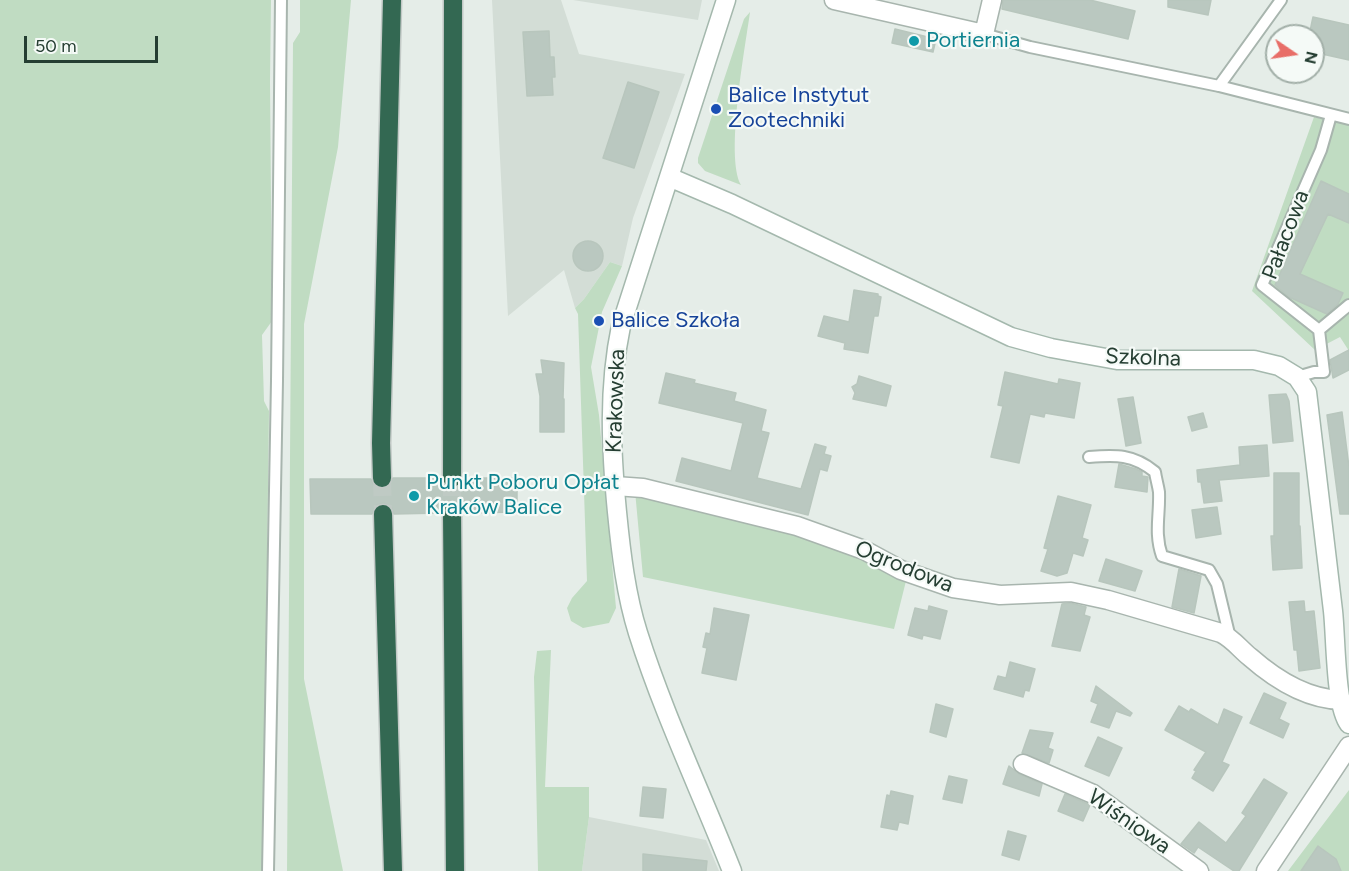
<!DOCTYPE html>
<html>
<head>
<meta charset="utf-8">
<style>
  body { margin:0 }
  #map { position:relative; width:1349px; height:871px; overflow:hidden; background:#e5ede8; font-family:Figtree,sans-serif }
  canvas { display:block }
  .north { position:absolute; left:1265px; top:24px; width:60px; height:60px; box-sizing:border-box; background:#f5faf7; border:2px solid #a2afa8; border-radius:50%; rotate:103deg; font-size:16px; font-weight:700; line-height:24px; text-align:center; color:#253e32 }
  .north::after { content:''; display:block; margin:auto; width:21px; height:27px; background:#e86e68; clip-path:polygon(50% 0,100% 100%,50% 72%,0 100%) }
  .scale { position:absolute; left:24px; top:36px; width:134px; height:27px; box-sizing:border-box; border:3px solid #253e32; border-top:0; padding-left:8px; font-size:18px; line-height:21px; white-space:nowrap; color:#253e32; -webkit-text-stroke:4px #f5faf7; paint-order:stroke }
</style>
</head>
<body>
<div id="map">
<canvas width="1349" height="871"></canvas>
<div class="north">N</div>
<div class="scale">50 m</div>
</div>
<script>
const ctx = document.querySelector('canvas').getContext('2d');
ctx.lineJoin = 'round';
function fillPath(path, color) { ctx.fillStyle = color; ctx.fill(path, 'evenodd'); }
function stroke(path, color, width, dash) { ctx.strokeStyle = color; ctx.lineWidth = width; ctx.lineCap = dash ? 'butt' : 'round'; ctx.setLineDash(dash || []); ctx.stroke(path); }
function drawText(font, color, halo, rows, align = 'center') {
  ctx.font = font + ' Figtree,sans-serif'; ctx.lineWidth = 4.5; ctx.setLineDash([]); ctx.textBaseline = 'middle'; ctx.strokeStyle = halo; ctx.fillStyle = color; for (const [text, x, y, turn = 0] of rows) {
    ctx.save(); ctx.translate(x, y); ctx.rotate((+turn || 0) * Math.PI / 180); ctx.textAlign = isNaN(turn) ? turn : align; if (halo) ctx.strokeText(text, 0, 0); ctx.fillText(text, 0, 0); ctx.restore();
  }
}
fillPath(new Path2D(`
  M492,0H561L579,54L685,74L633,218L622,266L610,262L584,299L575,308L564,270L508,316Z
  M573,0H702L698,20Z
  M589,817L706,840L719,871H582Z`), '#d3ddd6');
fillPath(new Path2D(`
  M0,0H271L270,82L272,321L262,335L264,401L269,411L263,871H0Z
  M300,0H351L338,147L304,324V679L343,871H287L293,43L300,32Z
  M750,12C745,49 725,156 741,185L705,171L698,163V158L744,19Z
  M1314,117L1349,125V351L1340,337L1315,350L1252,291Z
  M610,262L622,266L602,312L591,367L599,415L616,608L609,623L583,628L571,621L567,608L572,598L587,581L578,314L575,308L584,299Z
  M635,491L817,537L863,557L906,581L894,629L643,577Z
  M551,650L545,787H589V817L582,871H538L534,677L537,651Z
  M1349,790V871H1288Z`), '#c0dcc2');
const building = new Path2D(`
  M1003,0H1090L1135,11L1128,39L1002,9Z
  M1168,0H1211L1208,15L1168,7Z
  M1313,17L1349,25V60L1313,52V36H1309Z
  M895,29L936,39L933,52L892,43Z
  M549,31L550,57H554L555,77H552L553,95L527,96L523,32Z
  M628,82L659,92L634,168L603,158Z
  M1321,181L1349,194V223L1328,214L1300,274L1343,293L1338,304L1327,314L1289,297L1275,285Z
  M573 256a15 15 0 1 1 30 0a15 15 0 1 1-30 0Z
  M854,290L878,294V296L881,297L878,316H874L868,353L844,349L845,343L818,336L824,316L849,322Z
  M1349,350V370L1333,378L1330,360Z
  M541,360L564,363L563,399H564V432H540V396L536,374H543Z
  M1005,372L1058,384L1059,379L1080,383L1074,418L1045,413L1044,417L1030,414L1019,463L991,457L1003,406L998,405Z
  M666,373L695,380L694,383L736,393L734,401L766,410L761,431L769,433L757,478L801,489L815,444L826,447L824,454L831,456L827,471L820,469L808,515L676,481L682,458L731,471L743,423L659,403Z
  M859,376L891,386L886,406L853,399L855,393L852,387L857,384Z
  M1286,394L1289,401L1293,441L1273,443L1269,395Z
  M1133,397L1141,443L1126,446L1118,399Z
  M1342,412L1349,467V514H1340L1327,415Z
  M1203,413L1207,427L1192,431L1188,417Z
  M1267,445L1269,476L1219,480L1222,501L1204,503L1201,482H1198L1197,470L1240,465L1239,447Z
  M1119,464L1136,469L1142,472V476L1148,477L1147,492L1115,487Z
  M1274,473H1299V526H1300L1302,568L1273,570L1271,536H1274Z
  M393,478H441L446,487L453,489L461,484L463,478H517V512L463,513L458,504L451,502L443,507L441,513L394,514L392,508L383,503L377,505L372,514H311L310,479H371L373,484L382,489L388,487Z
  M1058,496L1091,505L1082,538L1088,540L1083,556L1073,553L1067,573L1057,576L1041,571L1048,549L1044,548Z
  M1217,507L1221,534L1196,538L1192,510Z
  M1106,559L1142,571L1135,591L1099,581Z
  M1179,569L1201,576L1194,613L1172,607Z
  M1304,601L1305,612L1314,611L1320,668L1299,671L1297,650H1294L1289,602Z
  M1070,603L1086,607L1084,615L1090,617L1080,651L1052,646L1062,604Z
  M929,606L947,611L940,639L923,635L922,639L908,635L915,608L928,611Z
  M714,608L749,615L736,680L702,673L707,648L703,647L706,633L710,634Z
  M1010,662L1035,669L1029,691L1025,690L1023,697L994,689L998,676L1006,678Z
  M1096,686L1132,713L1130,716L1116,711L1109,728L1091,722L1098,704L1091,701Z
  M1264,693L1286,703L1279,719L1289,724L1283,738L1250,723Z
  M936,704L953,709L946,737L930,732Z
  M1179,706L1189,712L1191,709L1218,725L1224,709L1242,717L1222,762L1229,765L1213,791L1192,778L1196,771L1194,770L1206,752L1165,730Z
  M1030,730L1053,733L1048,748L1053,750L1049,763L1022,753Z
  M1098,737L1122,748L1109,776L1085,766Z
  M1009,766L1019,774L1042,784L1039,796L1003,784Z
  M949,776L967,780L962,803L943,799Z
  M1264,779L1287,793L1239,871H1234L1198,847L1194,853L1181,844L1199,822L1226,843L1246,816L1242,813Z
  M643,787L666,789L663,818L640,816Z
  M891,791L913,796L908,824L899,822L897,830L881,827L887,795L890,796Z
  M1065,794L1090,805L1083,821L1058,811Z
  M1008,831L1026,836L1019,860L1002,855Z
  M1318,846L1336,859L1341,871H1301Z
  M643,854L707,861L706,871H643Z`);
fillPath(building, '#bac8c0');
stroke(building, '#b8c6bd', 1.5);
stroke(new Path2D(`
  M382,478L383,514
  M452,478V513`), '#bfcac4', 18, [18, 9]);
const lane = new Path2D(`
  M984,34L1030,47L1219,86L1349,119
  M1219,86L1281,0
  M1331,115L1321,150L1262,285L1319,330L1349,305
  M1297,377L1314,372H1324L1319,330
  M1089,457C1116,455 1133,454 1155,472C1156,479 1158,485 1159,492C1160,515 1154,533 1162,556L1209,570L1217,584L1230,638
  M268,871L277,381L281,0`);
const street = new Path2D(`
  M834,0L984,34L992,0
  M615,486L643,488L797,526L864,550L901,570L953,588L1000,595L1071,592L1108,600L1221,633C1233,639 1240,649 1250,657C1275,679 1307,699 1341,700
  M1023,764L1093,794L1199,871
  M1266,871L1349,746`);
const secondary = new Path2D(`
  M726,0L621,326C608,388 611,450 617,512C621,553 626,595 638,633C664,715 701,792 732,871
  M669,177L732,204L1011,337L1051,348L1117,360H1254L1279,366L1297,377L1307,392C1315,465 1325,538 1333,611C1336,637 1335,706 1349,724`);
const highway = new Path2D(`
  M382,478L381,443L392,0
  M452,478L453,0
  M452,513L455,871
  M383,514L393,871`);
stroke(lane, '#a8b5ae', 14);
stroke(street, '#a8b5ae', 21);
stroke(secondary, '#a4b8ad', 21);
stroke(highway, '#c2c9c6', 21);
stroke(lane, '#fff', 10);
stroke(street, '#fff', 18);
stroke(secondary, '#fff', 18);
stroke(highway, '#336852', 18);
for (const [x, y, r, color] of [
  [914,41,6,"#0f9aa8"],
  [716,109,6,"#1a4fb4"],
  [599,321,6,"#1a4fb4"],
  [414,496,6,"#0f9aa8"]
]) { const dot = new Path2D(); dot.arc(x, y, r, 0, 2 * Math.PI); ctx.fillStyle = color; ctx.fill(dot); stroke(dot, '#f5faf7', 2); }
drawText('22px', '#0d838f', '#f5faf7', [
  ["Portiernia",926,41],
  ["Punkt Poboru Opłat",426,483],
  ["Kraków Balice",426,508]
], 'left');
drawText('22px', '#164399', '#f5faf7', [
  ["Balice Instytut",728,96],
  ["Zootechniki",728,121],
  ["Balice Szkoła",611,321]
], 'left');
drawText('22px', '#253e32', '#f5faf7', [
  ["Pałacowa",1286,235,-69],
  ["Szkolna",1143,358,2],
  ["Krakowska",616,401,-88],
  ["Ogrodowa",904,567,22],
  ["Wiśniowa",1129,822,35]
]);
</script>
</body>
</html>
